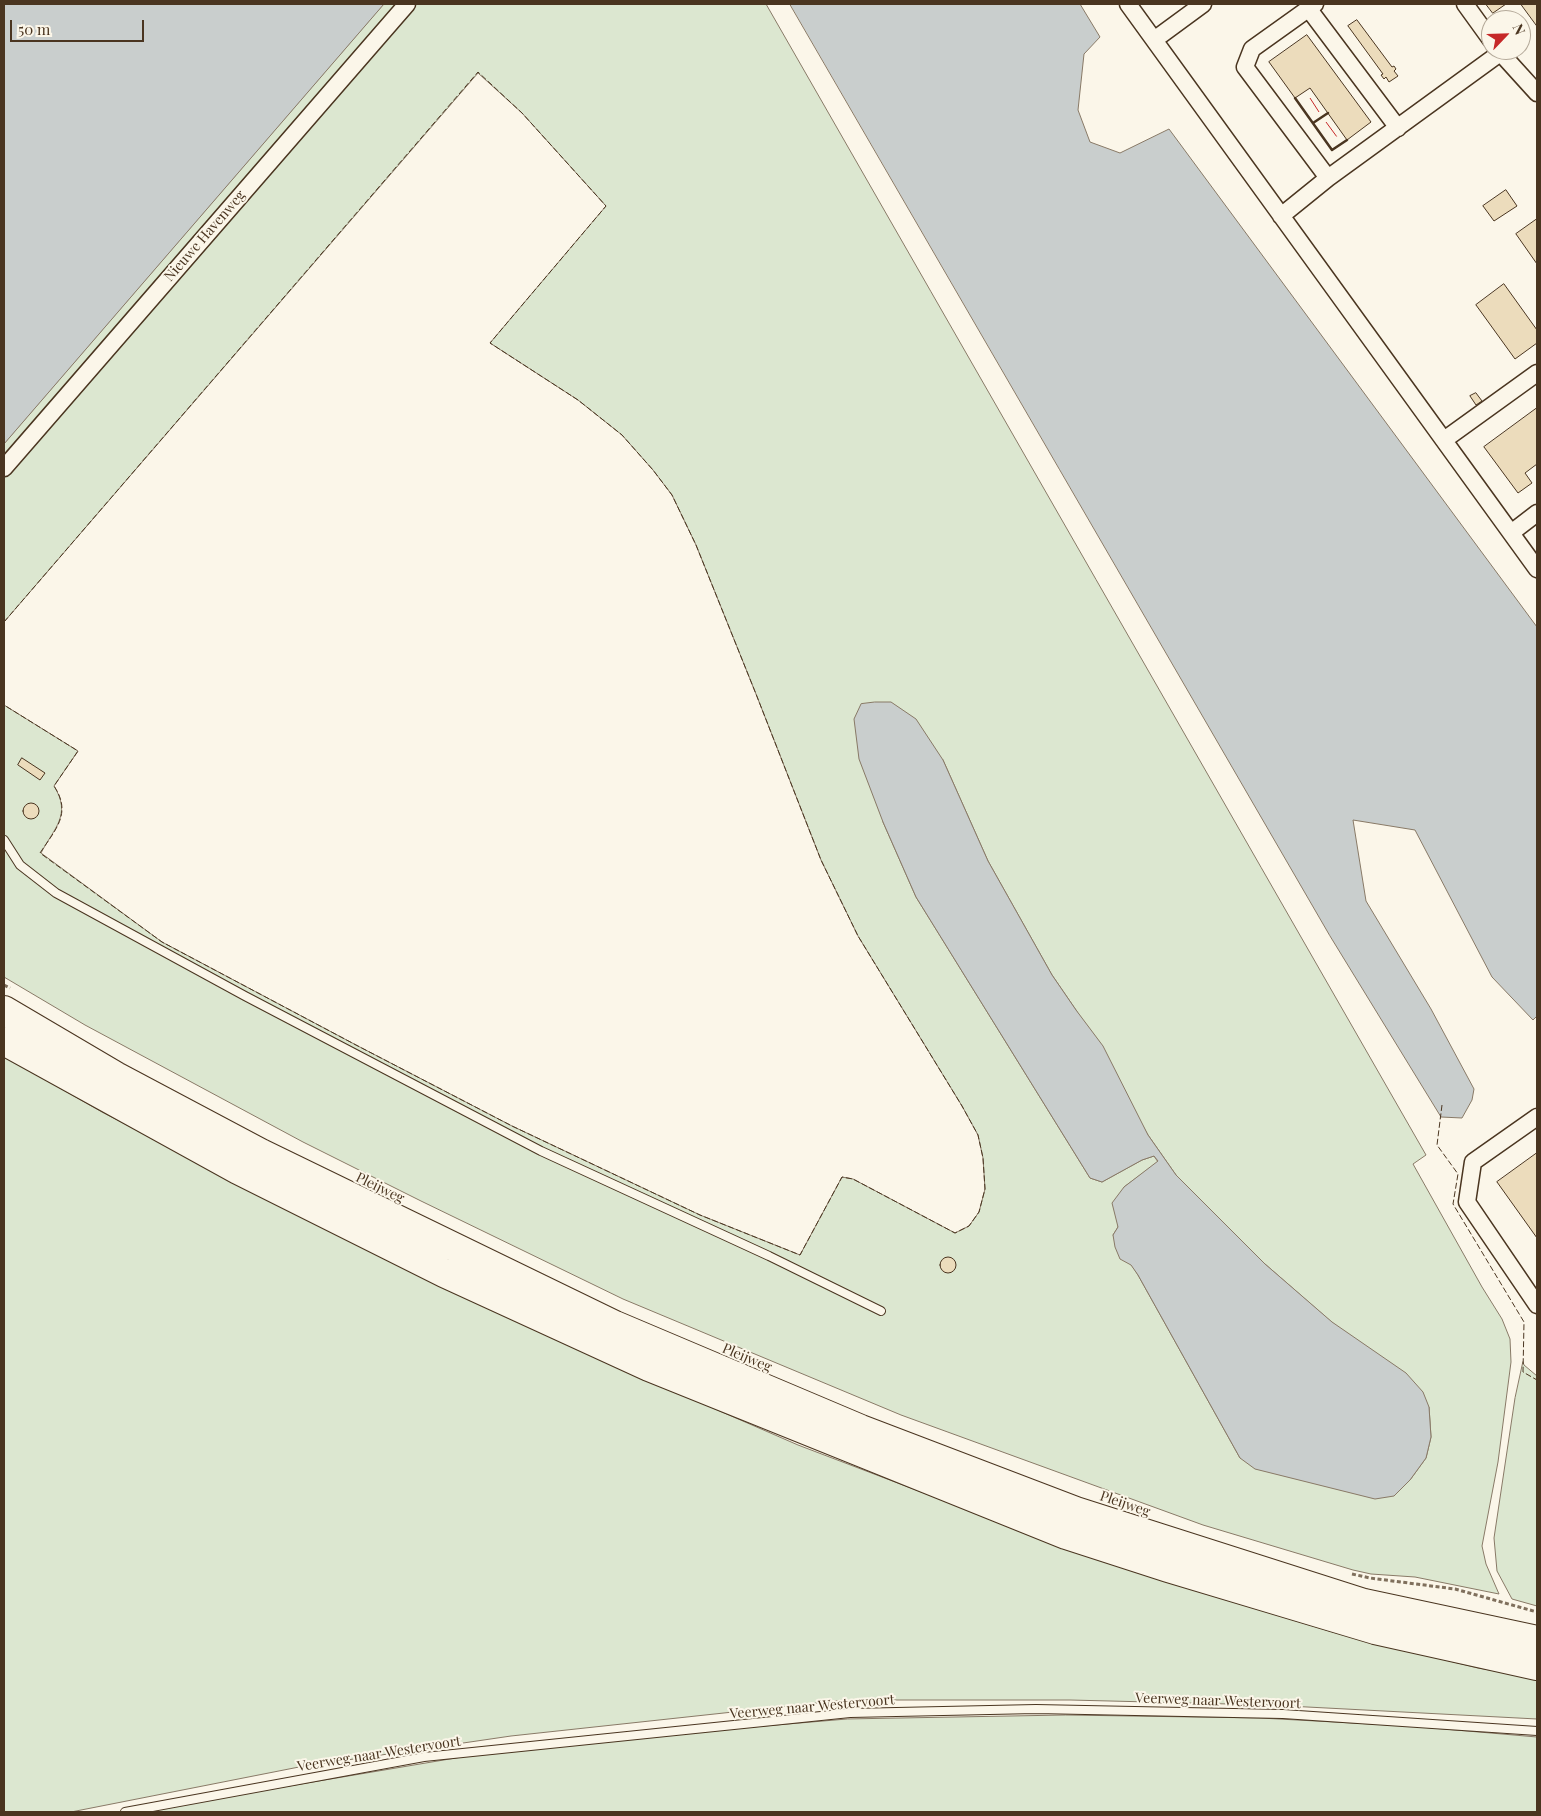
<!DOCTYPE html>
<html>
<head>
<meta charset="utf-8">
<style>
  body { margin:0 }
  #map { position:relative; width:1541px; height:1816px; overflow:hidden; background:#fbf6e9; font-family:"Playfair Display",serif }
  canvas { display:block }
  .frame { position:absolute; inset:0; border:5px solid #4a3520; pointer-events:none }
  .north { position:absolute; left:1481px; top:10px; width:50px; height:50px; box-sizing:border-box; background:#fbf6e9; border:1px solid #b4a999; border-radius:50%; rotate:66deg; font-size:14px; font-weight:700; line-height:20px; text-align:center; color:#4a3520 }
  .north::after { content:''; display:block; margin:auto; width:18px; height:22px; background:#c62828; clip-path:polygon(50% 0,100% 100%,50% 72%,0 100%) }
  .scale { position:absolute; left:10px; top:20px; width:134px; height:22px; box-sizing:border-box; border:2px solid #4a3520; border-top:0; padding-left:6px; font-size:15px; line-height:18px; white-space:nowrap; color:#4a3520; -webkit-text-stroke:4px #fbf6e9; paint-order:stroke }
</style>
</head>
<body>
<div id="map">
<canvas width="1541" height="1816"></canvas>
<div class="frame"></div>
<div class="north">N</div>
<div class="scale">50 m</div>
</div>
<script>
const ctx = document.querySelector('canvas').getContext('2d');
ctx.lineJoin = 'round';
function fillPath(path, color) { ctx.fillStyle = color; ctx.fill(path, 'evenodd'); }
function stroke(path, color, width, dash) { ctx.strokeStyle = color; ctx.lineWidth = width; ctx.lineCap = dash ? 'butt' : 'round'; ctx.setLineDash(dash || []); ctx.stroke(path); }
function drawText(font, color, halo, rows, align = 'center') {
  ctx.font = font + ' "Playfair Display",serif'; ctx.lineWidth = 4; ctx.setLineDash([]); ctx.textBaseline = 'middle'; ctx.strokeStyle = halo; ctx.fillStyle = color; for (const [text, x, y, turn = 0] of rows) {
    ctx.save(); ctx.translate(x, y); ctx.rotate((+turn || 0) * Math.PI / 180); ctx.textAlign = isNaN(turn) ? turn : align; if (halo) ctx.strokeText(text, 0, 0); ctx.fillText(text, 0, 0); ctx.restore();
  }
}
const green = new Path2D(`
  M384,4H766L1426,1155L1413,1164L1482,1287L1502,1319L1510,1339L1511,1362L1498,1462L1482,1546L1486,1564L1499,1594L1415,1577L1371,1574L1353,1570L1203,1525L901,1415L623,1299L421,1201L303,1142L85,1025L4,977V705L78,751L54,786C72,815 54,828 41,853L162,942L356,1045L512,1126L700,1215L800,1255L842,1177L853,1179L955,1233L969,1226L979,1212L985,1189L983,1158L978,1135L962,1106L858,936L821,860L756,694L696,545L672,495L653,470L622,435L578,400L490,343L606,206L522,113L478,73L4,622V444ZM943,760L988,861L1052,975L1076,1010L1148,1135L1176,1175L1265,1264L1429,1407L1431,1437L1426,1458L1410,1480L1240,1458L1138,1275L1113,1235L1118,1227L1124,1187L1158,1162L1154,1156L1142,1160L1102,1182L1090,1178L916,897L883,822Z
  M4,1056L102,1112L289,1209L637,1375L798,1445L1000,1522L1198,1591L1333,1632L1478,1668L1537,1678V1719L1269,1705L1070,1700H844L511,1736L299,1767L71,1812H4Z
  M1523,1362L1524,1365L1537,1376V1606L1512,1599L1497,1571L1494,1538L1515,1398Z
  M1066,1715L1260,1718L1409,1726L1537,1737V1812H134L527,1746L847,1719Z`);
fillPath(green, '#dce7d0');
stroke(green, '#887966', 1);
const water = new Path2D(`
  M4,4H384L4,444Z
  M790,4H1080L1100,37L1084,54L1078,110L1090,142L1120,153L1169,129L1537,627V1016L1533,1020L1492,977L1415,830L1353,820L1366,901L1431,1009L1474,1089L1472,1100L1462,1118L1441,1117L1330,936Z
  M875,702H891L916,719L943,760L988,861L1052,975L1076,1010L1103,1046L1148,1135L1176,1175L1265,1264L1332,1322L1406,1373L1423,1392L1429,1407L1431,1437L1426,1458L1410,1480L1394,1496L1375,1499L1255,1469L1240,1458L1138,1275L1131,1265L1120,1259L1115,1247L1113,1235L1118,1227L1112,1203L1124,1187L1158,1161L1154,1156L1142,1160L1102,1182L1090,1178L916,897L883,822L859,759L854,719L861,704Z`);
fillPath(water, '#c9cecd');
stroke(water, '#887966', 1);
const building = new Path2D(`
  M1486,4H1506L1493,13Z
  M1521,4H1537V26Z
  M1357,20L1392,67L1394,66L1396,69L1394,71L1398,76L1389,82L1386,77L1384,79L1381,75L1383,74L1348,26Z
  M1307,35L1371,122L1347,140L1310,88L1295,98L1269,62Z
  M1506,190L1517,206L1494,221L1483,206Z
  M1537,219V264L1516,234Z
  M1504,284L1537,330V343L1515,359L1476,305Z
  M1476,393L1482,401L1476,405L1470,396Z
  M1537,408V464L1525,473L1532,483L1518,493L1484,447Z
  M22,758L45,773L40,780L18,765Z
  M23 811a8 8 0 1 1 16 0a8 8 0 1 1-16 0Z
  M1537,1153V1238L1497,1182Z
  M940 1265a8 8 0 1 1 16 0a8 8 0 1 1-16 0Z`);
fillPath(building, '#ecdcbc');
stroke(building, '#4a3520', 1);
const lane = new Path2D(`
  M4,840L20,865L56,893L245,996L541,1151L769,1256L881,1311
  M125,1812L424,1757L850,1713L1036,1709L1283,1714L1537,1731`);
const street = new Path2D(`
  M1128,4L1537,569
  M1315,4L1252,49L1245,67L1328,178
  M1465,4L1491,40
  M1308,8L1398,128
  M1154,40L1203,4
  M1498,50L1537,93
  M1281,216L1328,178L1500,53
  M1444,440L1537,373
  M4,468L407,4
  M1511,533L1537,513
  M1537,1117L1473,1162L1467,1202L1537,1305`);
const highway = new Path2D(`
  M4,1010L116,1076L261,1153L615,1325L861,1429L1076,1511L1364,1603L1537,1640
  M4,1041L238,1170L444,1273L649,1367L1066,1535L1168,1568L1375,1630L1537,1666`);
stroke(lane, '#4a3520', 10);
stroke(street, '#4a3520', 19);
stroke(highway, '#4a3520', 30);
stroke(new Path2D(`
  M4,985L10,988
  M1352,1574L1370,1578L1455,1589L1537,1612`), '#7f6f5c', 3, [4, 2.5]);
stroke(lane, '#fbf6e9', 8);
stroke(street, '#fbf6e9', 16);
stroke(highway, '#fbf6e9', 28);
stroke(new Path2D(`
  M4,622L478,72L522,113L606,206L490,343L578,400L622,435L653,470L672,495L696,545L756,694L821,860L858,936L962,1106L978,1135L983,1158L985,1189L979,1212L969,1226L955,1233L853,1179L842,1177L800,1255L700,1215L512,1126L356,1045L162,942L40,853C56,829 72,813 54,786L78,751L4,705
  M1442,1105L1437,1145L1458,1174L1453,1204L1524,1322L1523,1372L1537,1380`), '#4a3520', 1, [6, 2.5]);
stroke(new Path2D(`
  M1295,98L1332,150L1347,140
  M1313,123L1328,113`), '#4a3520', 2.5);
stroke(new Path2D(`
  M1310,98L1319,112
  M1326,122L1337,137`), '#c62828', 1, [18, 4, 2.5, 4]);
drawText('14px', '#4a3520', '#fbf6e9', [
  ["Nieuwe Havenweg",205,236,-49],
  ["Pleijweg",380,1188,26],
  ["Pleijweg",747,1358,23],
  ["Pleijweg",1125,1504,19],
  ["Veerweg naar Westervoort",1218,1701,2],
  ["Veerweg naar Westervoort",812,1707,-5],
  ["Veerweg naar Westervoort",379,1754,-9]
]);
</script>
</body>
</html>
